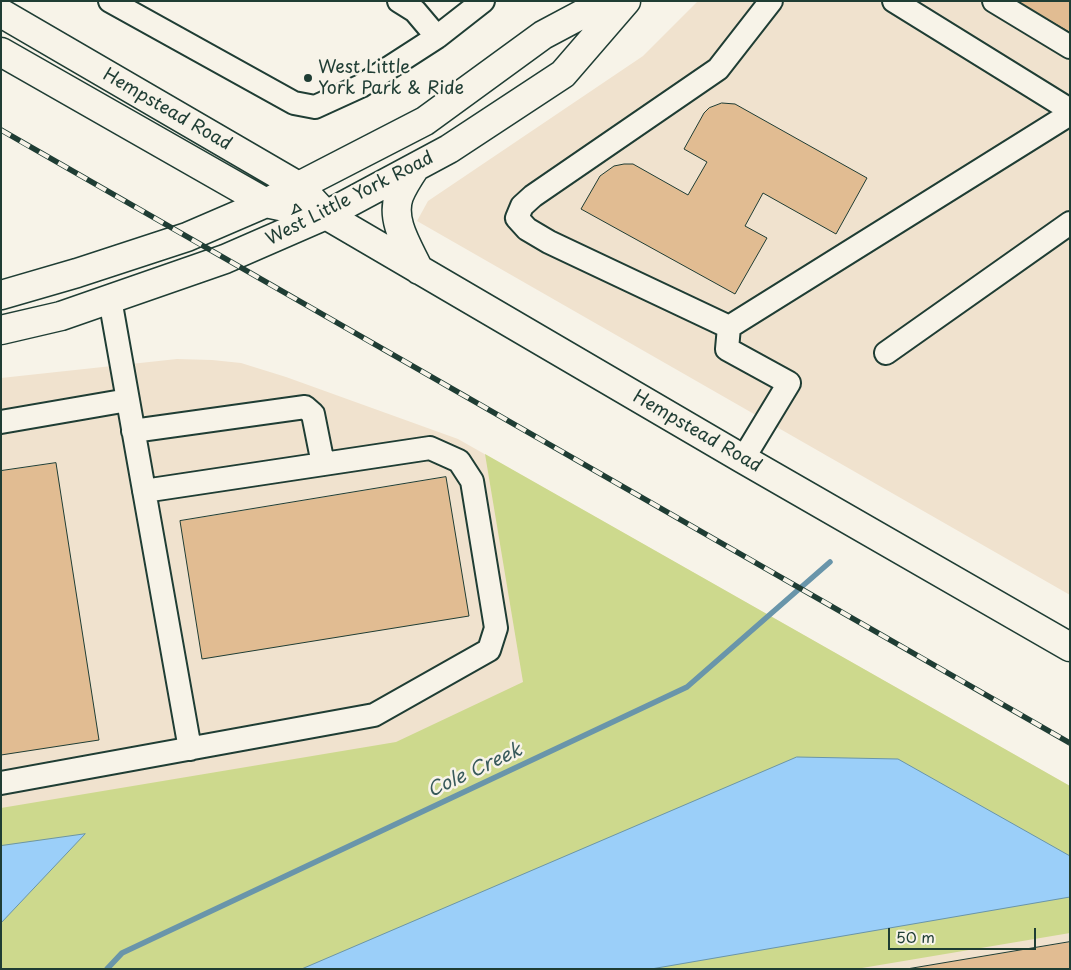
<!DOCTYPE html>
<html>
<head>
<meta charset="utf-8">
<style>
  body { margin:0 }
  #map { position:relative; width:1071px; height:970px; overflow:hidden; background:#f7f3e8; font-family:"Playpen Sans",sans-serif }
  canvas { display:block }
  .frame { position:absolute; inset:0; border:2px solid #1f3d34; pointer-events:none }
  .scale { position:absolute; left:888px; top:928px; width:148px; height:22px; box-sizing:border-box; border:2px solid #1f3d34; border-top:0; padding-left:6px; font-size:15px; line-height:18px; white-space:nowrap; color:#1f3d34; -webkit-text-stroke:4px #f7f3e8; paint-order:stroke }
</style>
</head>
<body>
<div id="map">
<canvas width="1071" height="970"></canvas>
<div class="frame"></div>
<div class="scale">50 m</div>
</div>
<script>
const ctx = document.querySelector('canvas').getContext('2d');
ctx.lineJoin = 'round';
function fillPath(path, color) { ctx.fillStyle = color; ctx.fill(path, 'evenodd'); }
function stroke(path, color, width, dash) { ctx.strokeStyle = color; ctx.lineWidth = width; ctx.lineCap = dash ? 'butt' : 'round'; ctx.setLineDash(dash || []); ctx.stroke(path); }
function drawText(font, color, halo, rows, align = 'center') {
  ctx.font = font + ' "Playpen Sans",sans-serif'; ctx.lineWidth = 5; ctx.setLineDash([]); ctx.textBaseline = 'middle'; ctx.strokeStyle = halo; ctx.fillStyle = color; for (const [text, x, y, turn = 0] of rows) {
    ctx.save(); ctx.translate(x, y); ctx.rotate((+turn || 0) * Math.PI / 180); ctx.textAlign = isNaN(turn) ? turn : align; if (halo) ctx.strokeText(text, 0, 0); ctx.fillText(text, 0, 0); ctx.restore();
  }
}
fillPath(new Path2D(`
  M698,1H1070V595L417,221L428,201L643,56Z
  M177,359L212,360L241,363L286,377L458,439L1070,786V969H1V378Z`), '#f0e2ce');
fillPath(new Path2D(`
  M485,454L1070,786V933L856,969H1V808L396,742L523,682Z`), '#cdd98d');
const water = new Path2D(`
  M797,757L898,759L1070,856V897L651,969H302Z
  M85,834L1,923V846Z`);
fillPath(water, '#9bcff9');
stroke(water, '#6995aa', 1);
stroke(new Path2D(`
  M107,969L122,953L687,687L830,562`), '#6995aa', 5.5);
const building = new Path2D(`
  M1016,1H1070V32Z
  M722,103L735,104L867,178L836,234L763,193L745,226L767,238L735,294L581,209L600,176L614,166L624,164H633L688,195L707,162L684,149L704,113L709,108Z
  M56,463L99,740L1,755V471Z
  M446,477L469,616L202,659L180,521Z
  M1070,942V969H907Z`);
fillPath(building, '#e1bc92');
stroke(building, '#1f3d34', 1);
const minor = new Path2D(`
  M110,1L294,103L315,107L361,86L437,37L483,1
  M399,1L415,11L437,37
  M894,1L1070,110
  M994,1L1070,47
  M110,299L190,749
  M729,327L549,242L527,229L517,218L522,206L533,196L718,69L771,1
  M886,353L1070,223
  M1,422L128,400
  M133,431L305,407L313,414L323,464
  M743,459L789,383L727,349L729,327L1070,114
  M1,783L374,715L489,650L496,628L472,481L459,461L430,448L144,491`);
const major = new Path2D(`
  M1,13L300,187L326,215L743,459L1070,647
  M1,52L266,203L280,206
  M415,168C409,177 403,186 399,196C390,221 409,248 419,270
  M1,295L77,273L187,237L266,203L425,121L543,35L607,1
  M1,330L61,316L225,259L326,215L449,149L563,74L626,1`);
stroke(minor, '#1f3d34', 26);
stroke(major, '#1f3d34', 31);
stroke(minor, '#f7f3e8', 22);
stroke(major, '#f7f3e8', 28);
const rail = new Path2D(`
  M1,130L1070,743`);
stroke(rail, '#1f3d34', 5.5);
stroke(rail, '#f7f3e8', 4, [11]);
for (const [x, y, r, color] of [
  [308,78,5,"#1f3d34"]
]) { const dot = new Path2D(); dot.arc(x, y, r, 0, 2 * Math.PI); ctx.fillStyle = color; ctx.fill(dot); stroke(dot, '#f7f3e8', 2); }
drawText('18px', '#1f3d34', '#f7f3e8', [
  ["West Little",318,68],
  ["York Park & Ride",318,89]
], 'left');
drawText('18px', '#1f3d34', '#f7f3e8', [
  ["Hempstead Road",167,110,30],
  ["West Little York Road",350,199,-27],
  ["Hempstead Road",697,432,30]
]);
drawText('italic 19px', '#385a5b', '#f7f3e8', [
  ["Cole Creek",475,771,-25]
]);
</script>
</body>
</html>
